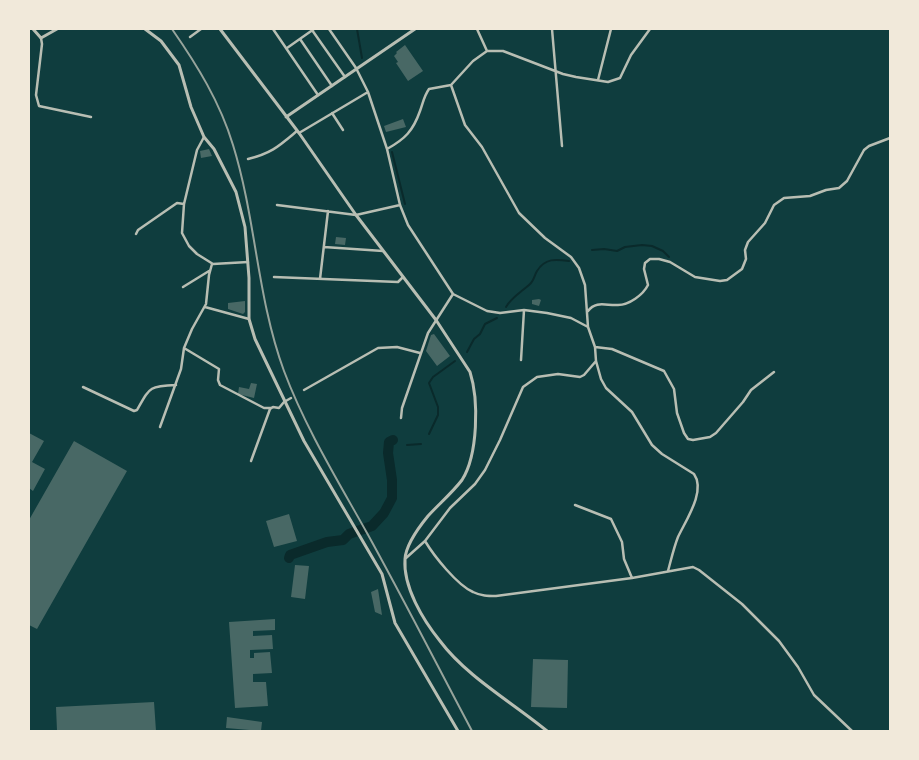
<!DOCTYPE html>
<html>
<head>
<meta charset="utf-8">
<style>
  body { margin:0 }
  #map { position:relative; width:919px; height:760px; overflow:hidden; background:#0f3d3e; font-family:"Golos Text",sans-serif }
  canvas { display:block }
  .frame { position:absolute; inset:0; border:30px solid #f1e9da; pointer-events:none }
</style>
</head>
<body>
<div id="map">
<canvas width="919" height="760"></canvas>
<div class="frame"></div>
</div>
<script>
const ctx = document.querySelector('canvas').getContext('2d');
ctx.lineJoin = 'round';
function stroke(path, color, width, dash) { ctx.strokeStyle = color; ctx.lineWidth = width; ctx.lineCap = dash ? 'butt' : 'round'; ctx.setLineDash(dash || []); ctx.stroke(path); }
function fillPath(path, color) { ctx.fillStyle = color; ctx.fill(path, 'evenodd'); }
stroke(new Path2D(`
  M357,29L362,58
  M392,152L405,204
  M592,250L604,249L617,251L625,247L642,245L652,246L663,251L669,257
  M506,307C511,298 521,292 529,285C534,281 534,276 537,271C545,258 556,259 569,261
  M467,352L474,339L480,334L485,324L497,318
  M429,434L438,415V407L429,383L433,377L455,361
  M407,445L421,444`), '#0a2a2b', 2);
stroke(new Path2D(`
  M289,558L290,555L327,542L343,540L349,534L372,526L384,513L392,498V480L388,453L389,442L393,440`), '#0a2a2b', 10);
fillPath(new Path2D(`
  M405,45L423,71L408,81L396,63L398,62L394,56L397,53L396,52Z
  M403,119L406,127L386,132L384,126Z
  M209,149L212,156L201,158L200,151Z
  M336,237L346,238L345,245L335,244Z
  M539,299L541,300L539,306L532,304V300Z
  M245,301V312L243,314L228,309V303Z
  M434,334L450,356L437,366L426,351L431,335Z
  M251,383L257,384L254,398L238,394L239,387L249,389Z
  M29,433L44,441L32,462L45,469L33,491L29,488Z
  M74,441L127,471L37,629L29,625V520Z
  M289,514L297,541L274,547L266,521Z
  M295,565L309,566L305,599L291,597Z
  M378,589L382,615L375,612L371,592Z
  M275,619V630L253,631V636L272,635L273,649L250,650V658H254V653L270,652L272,673L253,674V682H266L268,706L235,708L229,622Z
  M533,659L568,660L567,708L531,707Z
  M154,702L156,731H57L56,707Z
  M227,717L262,722L261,731L226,728Z`), '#486865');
stroke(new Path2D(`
  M273,29L318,95
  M329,29L356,68L368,92L387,149L400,205L408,225L453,294L487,311L500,313L524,310L547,313L571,318L588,327
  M477,29L487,51H503L563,74L576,77L608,82L620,78L631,55L650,29
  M552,29L562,146
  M312,30L345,77
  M190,37L201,29
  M41,38L42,44L36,95L39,106L91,117
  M300,39L332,86
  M287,48L314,29
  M598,80L611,29
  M451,85L465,125L482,147L519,213L545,238L571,257L579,268L585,285L588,327L595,347L596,361L601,379L606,388L632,412L652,445L662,454L694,474C706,491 686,520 678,537C674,547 671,560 668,571
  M332,113L343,130
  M299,133L368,92
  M204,137L197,150L184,204L182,233L189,246L197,254L213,264L248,262
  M387,149C405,139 413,131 420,111C423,103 424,96 429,89L451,85L473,61L487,51
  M248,159C272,153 279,146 297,131
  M277,205L356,215L400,205
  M136,234L138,230L177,203L184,204
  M324,247L383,251
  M274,277L398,282L403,277
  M320,279L328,211
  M183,287L209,271
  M205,307L249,319
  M588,311C596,300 607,306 618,305C629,305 643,295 648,285L644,269L645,263L650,259H659L670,262L695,277L720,281L727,280L742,269L746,259L745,250L748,242L765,223L774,205L784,198L810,196L826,190L839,188L847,181L864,150L869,146L890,138
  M595,347L612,349L664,371L674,389L677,413L684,433L688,439L693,440L710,437L716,433L743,402L751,390L774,372
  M184,348L219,369L218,380L220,385L264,408H271
  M521,360L524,310
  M83,387L134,411L137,410C150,387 149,386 176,385
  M304,390L378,348L397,347L420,353
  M401,418L402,408L428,333L453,294
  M160,427L181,369L184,348L192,329L206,304L209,275L212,264
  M251,461L270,409L273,407L279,408L284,402L291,398
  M575,505L611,519L622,542L624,559L632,578
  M425,541C434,556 457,585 473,592C481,596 488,596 496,596L632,578L693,567L699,570L742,604L779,641L798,667L814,695L852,731
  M406,558L425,541L450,508L475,484L485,470L500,440L523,387L537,377L558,374L580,377L584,375L596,361`), '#b8beb3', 2.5);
stroke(new Path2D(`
  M33,29L41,38L57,29
  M145,29L161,41L179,65L191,107L204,137L214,149L236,192L245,227L249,278V319L255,339L304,441L382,574L395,623L458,731
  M220,29L299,133L356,215L436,320L470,372C479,400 478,455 462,480C452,493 439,504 428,516C419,527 406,544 405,559C403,587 423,620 440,641C466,676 513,703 547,731
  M286,117L415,29`), '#b8beb3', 3);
stroke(new Path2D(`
  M172,29C197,65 220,102 233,145C256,219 257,298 284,371C305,427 338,481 367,533C403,598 437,665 472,731`), '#97a49c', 2);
</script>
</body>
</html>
